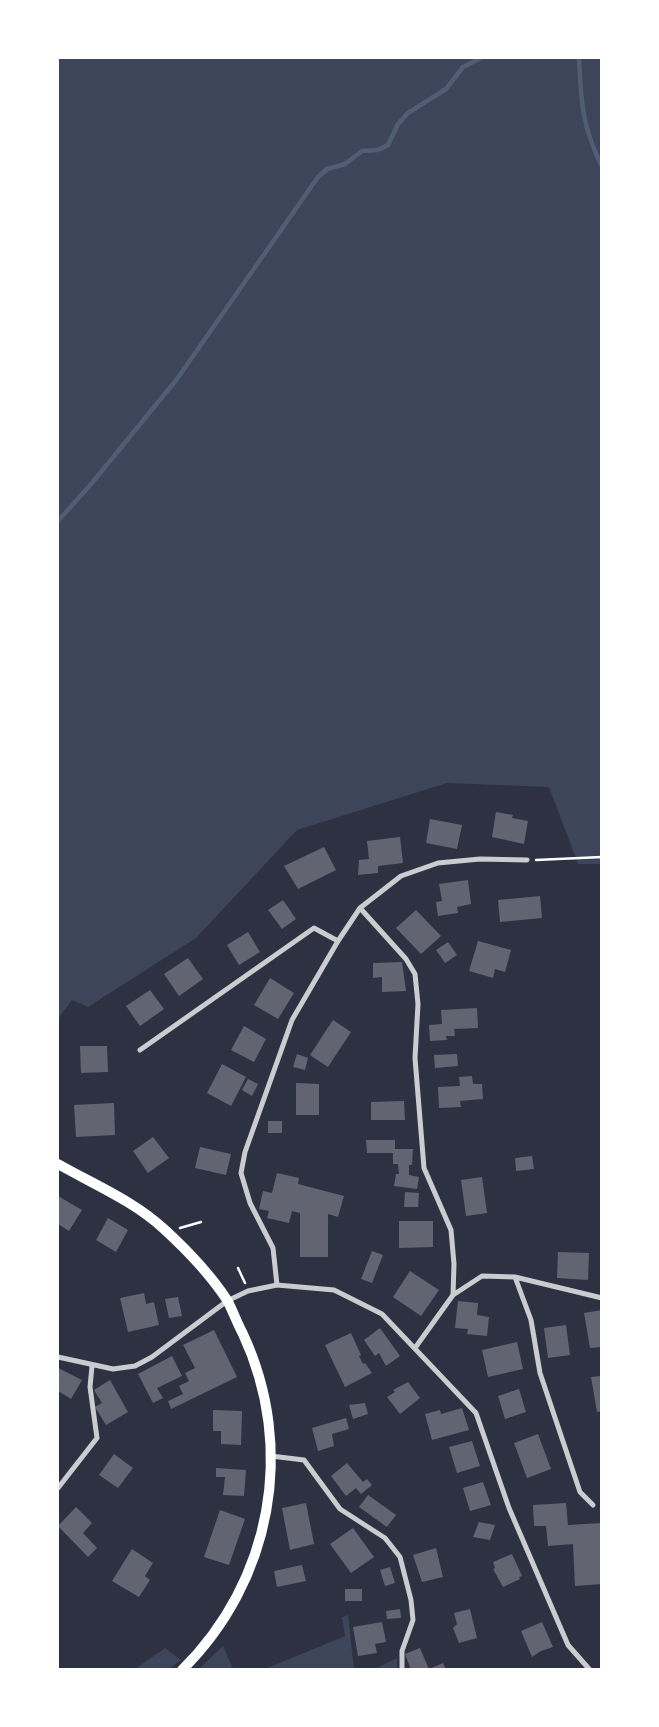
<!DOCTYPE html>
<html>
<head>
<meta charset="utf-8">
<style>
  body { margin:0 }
  #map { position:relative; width:659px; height:1727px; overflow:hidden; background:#2d3142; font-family:Ubuntu,sans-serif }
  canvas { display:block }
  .frame { position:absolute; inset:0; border:59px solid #fff; pointer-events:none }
</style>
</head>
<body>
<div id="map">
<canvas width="659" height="1727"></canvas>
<div class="frame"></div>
</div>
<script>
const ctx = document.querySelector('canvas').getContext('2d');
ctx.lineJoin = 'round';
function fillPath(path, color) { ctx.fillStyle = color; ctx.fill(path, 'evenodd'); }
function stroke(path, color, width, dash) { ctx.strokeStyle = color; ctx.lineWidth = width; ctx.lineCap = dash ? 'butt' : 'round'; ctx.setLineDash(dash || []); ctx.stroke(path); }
fillPath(new Path2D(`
  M58,58H601V864H578L549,787L447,783L297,830L196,938L88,1007L72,1000L58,1019Z
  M348,1615L354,1669H265L345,1636L342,1617Z
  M223,1646L233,1669H199Z
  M165,1648L181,1660L169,1669H135Z
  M397,1658V1669H375Z`), '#3c4559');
stroke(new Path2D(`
  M579,58C581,102 582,126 602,167
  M58,521L92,483L177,379L318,177L327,169L345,164L362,151L378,150L388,145L398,124L408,113L446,89L463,67L481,58`), '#4f5d75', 4.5);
fillPath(new Path2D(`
  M496,812L513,815L512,818L528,821L524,844L492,837Z
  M430,819L462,825L457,849L426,843Z
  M400,837L403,863L378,866V873L358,875L359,860L369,859L367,841Z
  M324,847L336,870L298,889L284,866Z
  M468,880L471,904L457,907L458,913L438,916L436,902L442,901L439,884Z
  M540,896L542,918L500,922L498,900Z
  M283,900L296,919L282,929L268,910Z
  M416,910L441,936L421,954L396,928Z
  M248,932L260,952L239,965L227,945Z
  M478,941L511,950L505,972L495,969L493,978L469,971Z
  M448,942L457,955L445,963L436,950Z
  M188,958L203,979L179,996L164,974Z
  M402,962L406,991L382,992V977L373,978V963Z
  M270,978L294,993L278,1019L254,1005Z
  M150,990L164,1009L140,1026L126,1006Z
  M477,1008L478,1028L454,1029L455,1036H446L447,1040L430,1041L429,1025L442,1024L441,1010Z
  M333,1020L351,1032L328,1067L310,1055Z
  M244,1026L266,1039L254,1062L231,1050Z
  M80,1046H107L108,1072L81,1073Z
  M297,1054L308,1058L305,1070L293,1067Z
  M457,1054L458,1066L435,1068L434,1055Z
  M222,1064L246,1077L231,1106L207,1093Z
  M472,1076L473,1084H482L483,1099L460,1101L461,1107L439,1108L438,1087L460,1086L459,1077Z
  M248,1079L258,1084L252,1096L242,1090Z
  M296,1083L319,1084V1115H296Z
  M404,1101L405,1120H371V1102Z
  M114,1103L115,1135L76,1137L74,1105Z
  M268,1121H282V1133H268Z
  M153,1137L169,1158L148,1173L133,1151Z
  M366,1140H395V1149H413L412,1165H409V1175L419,1177L417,1189L394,1186L396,1174H399L398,1164H393V1153H367Z
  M200,1147L231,1154L226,1175L195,1168Z
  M532,1156L534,1169L516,1171L515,1158Z
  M277,1173L299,1178L298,1184L344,1196L338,1217L328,1214V1257H300V1213L292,1211L289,1223L267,1218L269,1211L259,1209L263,1191L272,1193Z
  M482,1177L487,1213L466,1216L461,1180Z
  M405,1192L419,1193L418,1207H404Z
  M58,1196L82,1210L69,1231L58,1224Z
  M108,1218L128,1230L116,1252L96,1240Z
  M399,1221H433V1247L399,1248Z
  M372,1251L383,1255L372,1283L361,1279Z
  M558,1252L589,1253L588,1280L557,1278Z
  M410,1271L439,1290L421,1316L393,1297Z
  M144,1293L146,1304L154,1302L159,1325L128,1332L120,1298Z
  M178,1297L182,1316L169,1318L165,1299Z
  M458,1301L478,1303L477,1315L489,1317L487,1336L467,1334L468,1329L455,1328Z
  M602,1310V1347L590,1348L584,1313Z
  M566,1325L570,1355L548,1358L544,1328Z
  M380,1328L400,1356L386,1366L379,1353L375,1356L364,1340Z
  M214,1330L237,1377L171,1409L168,1401L183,1394L179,1386L189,1381L185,1373L195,1368L183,1345Z
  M351,1333L361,1355L359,1356L363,1364L365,1363L372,1373L345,1387L325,1345Z
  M517,1342L523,1369L488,1377L482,1350Z
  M172,1356L182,1376L157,1388L163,1398L153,1403L138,1374Z
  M58,1368L82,1380L71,1399L58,1391Z
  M602,1376V1411L597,1412L591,1377Z
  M110,1380L128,1412L106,1425L95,1407L102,1403L94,1390Z
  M408,1382L420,1398L400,1414L387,1397L395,1392L393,1390Z
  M519,1389L526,1412L505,1419L498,1396Z
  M365,1403L368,1414L353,1419L349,1405Z
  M462,1408L469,1430L432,1440L425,1414L440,1410L441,1414Z
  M213,1410L242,1411L241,1445L221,1444V1431H213Z
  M346,1418L349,1429L332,1434L334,1446L318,1451L312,1428Z
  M538,1434L551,1469L527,1478L514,1443Z
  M472,1441L480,1466L457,1473L449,1447Z
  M114,1454L133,1468L118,1488L99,1475Z
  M347,1463L363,1482L367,1479L372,1485L361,1494L356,1488L346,1496L331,1476Z
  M216,1468L246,1470L244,1496L223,1495L225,1477H216Z
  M483,1482L491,1505L470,1511L463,1488Z
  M368,1495L396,1515L387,1527L359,1507Z
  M306,1503L314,1544L290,1550L282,1508Z
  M566,1503L568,1525L602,1523V1584L575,1586L573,1544L548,1546L546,1526H534L533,1505Z
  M76,1507L92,1523L83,1533L97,1548L88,1557L58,1526Z
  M220,1510L245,1519L229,1565L204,1557Z
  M479,1522L495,1525L490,1540L473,1537Z
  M353,1528L374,1557L351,1573L330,1544Z
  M436,1548L443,1577L422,1582L413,1555Z
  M132,1549L153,1563L145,1576L150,1580L139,1597L112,1581Z
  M512,1554L522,1576L519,1577L520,1579L503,1587L493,1569L495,1568L493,1562Z
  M302,1565L306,1581L277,1587L274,1571Z
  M390,1567L395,1583L385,1586L380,1570Z
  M345,1589H362V1601H345Z
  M400,1609L401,1618L387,1619L386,1611Z
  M470,1609L477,1638L459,1643L453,1628L457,1624L454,1613Z
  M382,1622L386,1642L375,1644L377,1653L358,1656L353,1627Z
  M542,1622L553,1647L541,1651L532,1657L521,1631Z
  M420,1648L429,1669L443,1663L446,1670H411L405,1654Z`), '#626471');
stroke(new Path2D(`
  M536,860L602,857
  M180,1228L201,1222
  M238,1268L245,1283`), '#fff', 2.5);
stroke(new Path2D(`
  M360,908L406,959L415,974L418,1004L415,1058L424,1168L451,1230L454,1264L453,1295
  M140,1050L314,928L338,941
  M515,1277L531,1320L540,1373L580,1492L593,1505
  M277,1285L273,1248L250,1203L241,1173L245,1152L292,1020L338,941L360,908L401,876L438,863L480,859L527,860
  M415,1348L453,1295L482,1276L515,1277L602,1298
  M58,1357L113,1369L135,1366L152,1357L227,1301L248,1291L277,1285L334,1290L382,1314L476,1413L509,1508L568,1645L590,1670
  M271,1456L304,1460L340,1509L385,1538L400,1557L411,1600L413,1620L402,1651V1670
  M58,1488L97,1438L90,1387L92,1366`), '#caccd0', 5);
stroke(new Path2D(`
  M58,1164C93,1184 134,1201 164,1229C187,1250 210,1274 227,1300C233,1311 237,1323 243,1334C296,1448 272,1581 182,1670`), '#fff', 10);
</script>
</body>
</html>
